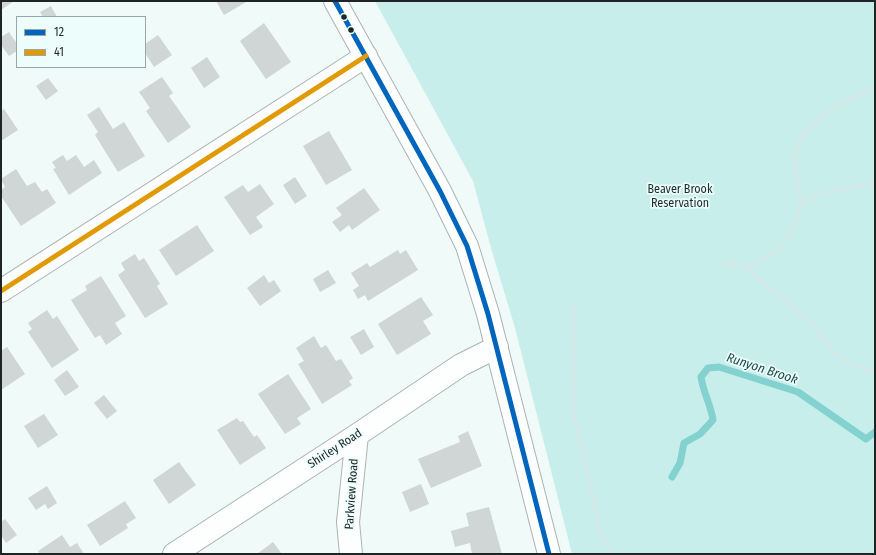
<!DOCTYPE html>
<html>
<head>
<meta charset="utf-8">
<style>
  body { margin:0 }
  #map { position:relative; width:876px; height:555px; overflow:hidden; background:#f0faf8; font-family:"Fira Sans Condensed",sans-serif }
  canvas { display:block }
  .frame { position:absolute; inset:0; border:2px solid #1f2524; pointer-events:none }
  .legend { position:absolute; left:16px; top:16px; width:130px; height:52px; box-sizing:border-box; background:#edfdfc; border:1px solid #9ba7a6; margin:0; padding:5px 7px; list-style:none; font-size:12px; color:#1f2524 }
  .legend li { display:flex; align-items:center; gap:8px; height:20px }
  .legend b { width:20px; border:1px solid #9ba7a6 }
</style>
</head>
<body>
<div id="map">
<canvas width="876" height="555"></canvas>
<div class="frame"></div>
<ul class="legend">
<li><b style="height:5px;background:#0065bd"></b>12</li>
<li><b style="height:5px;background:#e19904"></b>41</li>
</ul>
</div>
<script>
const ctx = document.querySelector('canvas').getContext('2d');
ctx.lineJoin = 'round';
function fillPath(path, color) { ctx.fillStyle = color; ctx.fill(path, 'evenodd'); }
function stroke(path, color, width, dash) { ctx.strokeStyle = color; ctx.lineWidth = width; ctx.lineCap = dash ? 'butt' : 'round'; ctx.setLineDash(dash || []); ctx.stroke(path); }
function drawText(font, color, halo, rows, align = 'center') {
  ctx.font = font + ' "Fira Sans Condensed",sans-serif'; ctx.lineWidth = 3.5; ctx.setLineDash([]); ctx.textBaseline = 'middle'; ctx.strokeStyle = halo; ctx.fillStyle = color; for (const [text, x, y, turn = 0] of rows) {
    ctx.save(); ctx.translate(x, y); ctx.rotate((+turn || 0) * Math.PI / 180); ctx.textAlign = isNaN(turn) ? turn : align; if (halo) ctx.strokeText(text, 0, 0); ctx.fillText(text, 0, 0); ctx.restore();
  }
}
fillPath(new Path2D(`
  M375,1H875V554H572L515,328L491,248L473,181Z`), '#c8eeeb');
stroke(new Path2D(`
  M672,477L680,463L684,443L700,434L713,420C711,405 703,392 701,377L708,368L719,367L798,392L866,439L875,432`), '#84d2cf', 7);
fillPath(new Path2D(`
  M1,1H14L1,10Z
  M216,1H248L224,15Z
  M51,6L57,17H43L40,12Z
  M264,23L291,62L266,79L240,41Z
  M9,32L17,44V51L9,56L1,45V37Z
  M158,35L172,55L154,67L145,53V44Z
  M207,57L220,77L204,88L191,68Z
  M162,77L173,93L169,96L191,127L168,143L146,111L150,108L139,92Z
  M48,78L58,91L46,100L36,86Z
  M99,107L113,129L124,122L145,156L118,172L95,135L98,132L87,115Z
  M4,109L18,130L1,141V111Z
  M329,131L352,170L326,185L303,146Z
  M63,155L67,161L76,155L84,167L94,160L102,173L69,195L53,169L56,168L52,162Z
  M16,169L27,186L35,182L42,192L47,189L56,203L21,226L1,196V190L5,187L1,179Z
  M295,177L307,196L295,204L283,185Z
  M260,184L274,204L256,217L263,227L250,235L224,197L243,185L248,192Z
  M364,188L380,210L352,230L349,225L340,232L332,222L342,215L336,208Z
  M197,225L214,251L176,276L159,250Z
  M398,250L400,254L406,250L418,270L368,301L365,295L358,299L353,290L359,286L351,273L367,263L370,267Z
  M135,254L139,261L144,258L160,284L157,286L168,304L145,318L118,275L125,270L121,263Z
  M328,270L336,283L320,292L313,279Z
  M264,275L269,283L274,280L281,291L260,306L247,288Z
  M101,276L126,316L115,323L122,334L106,345L100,335L95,338L71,300L87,290L85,286Z
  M421,297L433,315L423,321L431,334L397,355L378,324Z
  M47,310L53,319L57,316L79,350L52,368L28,332L32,329L28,323Z
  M364,329L374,347L361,355L350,337Z
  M314,336L321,348L326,345L336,361L341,359L353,378L349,381L352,385L322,404L298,364L304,361L296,348Z
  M7,347L25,374L1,390V351Z
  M67,370L79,387L65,396L54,380Z
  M288,374L311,409L297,418L301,424L285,434L258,394Z
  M104,395L117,411L107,419L94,403Z
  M44,414L58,435L38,448L24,426Z
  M237,418L240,422L243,421L254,437L257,435L266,448L240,465L217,430Z
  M468,431L482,466L431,488L418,459L460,442L458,436Z
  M179,462L196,485L169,504L153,480Z
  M421,484L429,504L410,512L402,492Z
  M47,486L57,503L48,509L45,504L36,510L28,498Z
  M125,501L136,518L126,524L128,528L100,546L87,525Z
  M489,507L502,554H472L470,543L455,547L451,531L469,526L466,513Z
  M5,519L17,535L6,543L1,535V522Z
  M62,535L70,547L77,543L84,554H40L38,551Z
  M273,542L282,554H257Z`), '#cfd6d5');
const minor = new Path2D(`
  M1,291L366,56
  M174,554L357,435L461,365L497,347
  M351,554L348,522L357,435`);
const primary = new Path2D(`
  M335,1L440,191L467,246L488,314L549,554`);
stroke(minor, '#acb3b2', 24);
stroke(primary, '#acb3b2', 24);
stroke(new Path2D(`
  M800,204L823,193L875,184
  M723,264C729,264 738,267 744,266C778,259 803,228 800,193C799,178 791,160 798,145C812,115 848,101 875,87
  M743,266L813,324L835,353L847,362L869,370H875
  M574,306V415L603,540L613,554`), '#e1e3e3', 2.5, [3, 2]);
stroke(minor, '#fdfefe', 22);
stroke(primary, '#fdfefe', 22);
stroke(new Path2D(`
  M335,1L440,191L467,246L488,314L549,554`), '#0065bd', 5);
stroke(new Path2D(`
  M1,291L366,56`), '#e19904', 5);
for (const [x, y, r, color] of [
  [344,17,3.5,"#1f2524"],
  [351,30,3.5,"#1f2524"]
]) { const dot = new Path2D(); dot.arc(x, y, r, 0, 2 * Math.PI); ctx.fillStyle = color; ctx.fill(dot); stroke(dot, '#edfdfc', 1.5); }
drawText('12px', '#192d2c', '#edfdfc', [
  ["Beaver Brook",680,190],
  ["Reservation",680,204]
]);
drawText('12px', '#1f2524', '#edfdfc', [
  ["Shirley Road",335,449,-33],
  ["Parkview Road",352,494,-86]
]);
drawText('italic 13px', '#1c4c4a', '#edfdfc', [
  ["Runyon Brook",762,369,18]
]);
</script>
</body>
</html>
